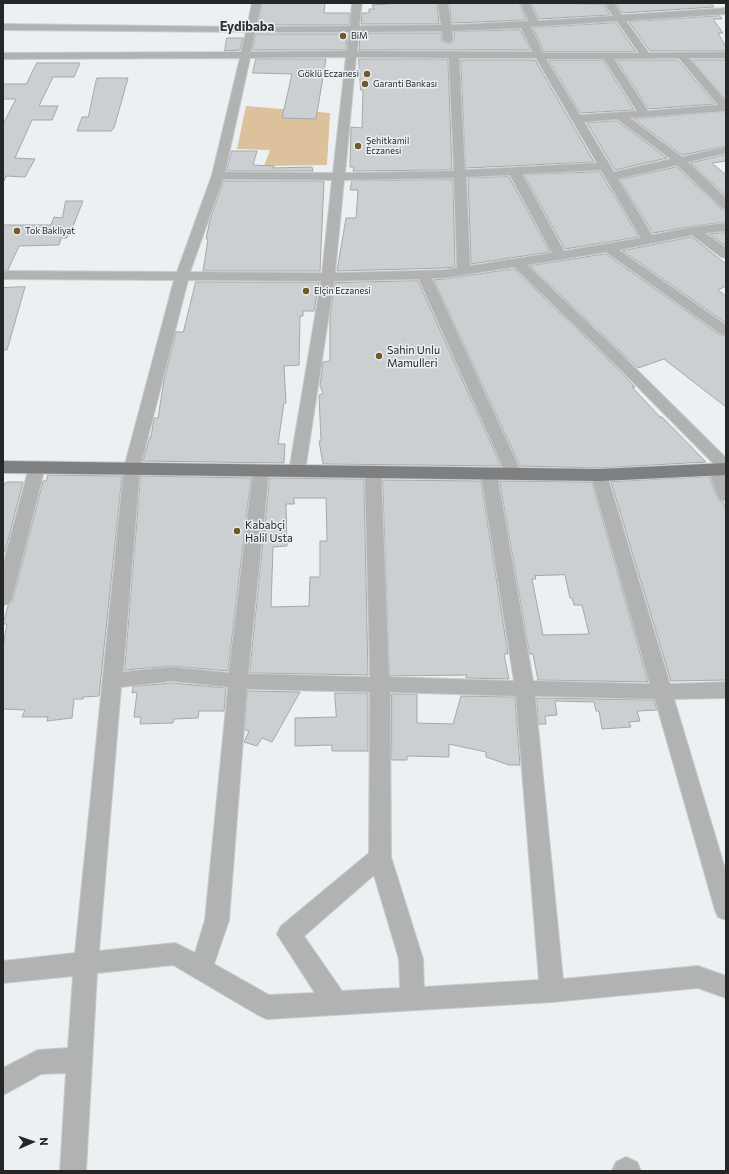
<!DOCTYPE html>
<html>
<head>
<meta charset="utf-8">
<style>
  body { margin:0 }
  #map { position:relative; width:729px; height:1174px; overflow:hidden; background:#edf0f3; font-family:Commissioner,sans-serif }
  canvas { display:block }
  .frame { position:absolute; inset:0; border:4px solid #252627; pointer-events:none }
  .north { position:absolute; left:12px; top:1122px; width:40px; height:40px; -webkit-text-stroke:3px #edf0f3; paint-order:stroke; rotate:88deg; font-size:11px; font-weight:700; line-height:16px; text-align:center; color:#252627 }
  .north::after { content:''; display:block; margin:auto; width:14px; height:18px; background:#252627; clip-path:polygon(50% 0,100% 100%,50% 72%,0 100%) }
</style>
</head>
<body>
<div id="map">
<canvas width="729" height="1174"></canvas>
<div class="frame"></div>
<div class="north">N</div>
</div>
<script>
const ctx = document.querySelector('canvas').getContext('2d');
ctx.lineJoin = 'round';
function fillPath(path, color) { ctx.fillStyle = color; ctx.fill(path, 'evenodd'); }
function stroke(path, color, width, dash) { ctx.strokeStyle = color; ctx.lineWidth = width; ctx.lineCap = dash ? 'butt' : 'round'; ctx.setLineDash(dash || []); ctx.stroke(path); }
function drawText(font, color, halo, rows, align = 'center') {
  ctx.font = font + ' Commissioner,sans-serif'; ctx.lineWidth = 3; ctx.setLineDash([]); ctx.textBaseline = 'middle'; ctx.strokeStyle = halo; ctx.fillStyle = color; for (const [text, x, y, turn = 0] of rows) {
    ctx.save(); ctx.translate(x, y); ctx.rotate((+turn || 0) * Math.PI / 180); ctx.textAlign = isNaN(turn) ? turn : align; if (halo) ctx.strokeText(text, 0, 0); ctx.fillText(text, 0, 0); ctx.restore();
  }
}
fillPath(new Path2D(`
  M246,106L330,113L327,165L264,166L270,150L237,149Z`), '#ddc19c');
const building = new Path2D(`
  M263,3H325L324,13H350L349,25H258Z
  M387,3H437L439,24H361L362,13H369V9H374L372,5L388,4Z
  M450,3H519L527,20L452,23Z
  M532,3L603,4L610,15L539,19Z
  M616,3H711L714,7L623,13Z
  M720,16L722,19H713L723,33H718L726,47V51H650L629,22Z
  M616,23L636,52H544L533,28Z
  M520,30L531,50H359L360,33H441L442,41L449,44L454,40V32Z
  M256,34H347L346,50H253Z
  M227,38H243L240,50L225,51Z
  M256,59H326L316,119L282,118L292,74L253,73Z
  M359,59H448L452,170L353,171L354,167H350L351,127L362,128L363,90H361Z
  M461,60H535L594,162L466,168Z
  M549,60H603L634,110L581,113Z
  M617,60H678L715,104L649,109Z
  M692,60H726V99Z
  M37,63H80L74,77H53L39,106H58L52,120H32L15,158L35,159L25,177L6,176L3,183V124L16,99H3V84H26Z
  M97,78H128L114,128L111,131H77L82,117H88Z
  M726,112V146L682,155L634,119Z
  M617,121L667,158L615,170L587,123Z
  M232,151H257L253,165L274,166L273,168L312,167L313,171H227Z
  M726,155V161L712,163L726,175V196L691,163Z
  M677,167L721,209L726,210V222L694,226L653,233L620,180Z
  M600,172L639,237L565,249L524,175Z
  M509,177L550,252L471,264L468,178Z
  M453,180L455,267L444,268L337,271L346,218H356L358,190H350L352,181Z
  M224,181H324L320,271H203L208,239H206L210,220Z
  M66,201H83L70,234H68L67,238H61L59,245L19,246L8,270H3V225H51L54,217L62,218Z
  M726,233V246L709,234Z
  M692,237L726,264V286L718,290L726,296V323L623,251Z
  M606,254L720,335L726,336V407L664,359L638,368L530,266Z
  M514,269L610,361L635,387H632L660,417H662L706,462L599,468L520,466L434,280L444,279Z
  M418,281L501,466L323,464L319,441H321L319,395L323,394L320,385L323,362L330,361V315L335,283Z
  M196,282H319L314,311H303V316H300L299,365L284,366L286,403H284L278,444H285L284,463L143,461L150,437H151L154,418H158L164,380L176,332H183Z
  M25,287L7,350H3V288Z
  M48,475L122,476L99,696L83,697V699H74L72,718L47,721L48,717H22L25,710L3,709V646L7,624H3L8,606L13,599L43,481H46Z
  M141,476L251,478L228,671L172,666L125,670Z
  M709,477L719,501L723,502L726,509V680L671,681L611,482Z
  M270,478L364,479L368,675L250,673ZM294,498H326L327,541H320V577H310L309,606L271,607L273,547L287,546L286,504H294Z
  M383,480L481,481L508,654H504L509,679L466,678L467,675L390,676Z
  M500,481L592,482L648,682L538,680L533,654H530ZM565,575L570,598H572L574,605H582L589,634L543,635L532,579H536L535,576Z
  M10,482H23L5,552H3V489L5,483Z
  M172,683L226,688L224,711H199L198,718L174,719L173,723L140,724L141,717H134L137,692L132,693L133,687Z
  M248,691L300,692L272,742L262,738L257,746L244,742L249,731L245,730Z
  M335,693H368V751H332V745L295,746V718L336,717Z
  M392,694H417V723L453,724L461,696L515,697L520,765H509L486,757V752L449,744V757L407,756V760H392Z
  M537,698L654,700L657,710L637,711L640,721L629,722L631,727L602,729L599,711H596L594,702L555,701L557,715L545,716L546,724H539Z`);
fillPath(building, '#cccfd1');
stroke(building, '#a5a7a9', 1);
const minor = new Path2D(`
  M252,3H262L256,27L350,26L352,3H362L359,26L441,25L438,3H448L451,25L529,21L520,3H530L538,21L613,16L604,3H614L622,15L726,8V14L626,21L649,53L726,52V58H689L726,101V111L630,118L682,157L726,147V153L688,162L726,198V209L722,208L677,165L618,179L652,235L694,227L726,223V231L705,233L726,248V258L721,257L692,235L619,250L726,325V335L721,334L606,252L527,265L621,354L726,458V501L720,500L718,496L708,470L710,466L715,465L611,360L514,267L444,278H432L522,474L520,478L514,479L508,478L506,474L419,279L334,281L305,471L303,475L297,476L291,475L289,471L321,281L188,280L140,468L123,672L172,667L229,673L253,470L255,466L261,465L267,466L269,470L248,674L370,677L365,472L367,468L373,467L379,468L381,472L389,677L514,681L481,474L483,470L489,469L495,470L497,474L533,681L650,684L591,475L593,471L599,470L605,471L607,475L670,684L726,682V698L674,699L726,872V920L718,917L715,910L655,699L535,696L563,979L698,966L726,976V998L698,988L552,1002L267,1019L258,1015L173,965L97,973L86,1171H60L66,1073L41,1074L3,1095V1068L38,1050L68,1048L73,976L3,983V961L75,953L124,468L174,280L3,279V271L177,272L212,175L240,58L3,59V53L241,52L246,32L3,30V24L247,27ZM617,21L639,53H543L531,27ZM521,28L533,52L357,51L359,32L442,31L443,40L448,43L453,40L452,31ZM255,32H349L347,51L251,52ZM346,57L333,173L225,172L250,58ZM356,57L449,58L454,171L345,173ZM459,58H536L597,163L465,170ZM679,58L718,105L648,111L614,59ZM546,59H604L637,111L580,115ZM617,119L671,159L614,172L584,122ZM601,170L641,238L564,251L522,174ZM510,175L552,253L470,266L466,177ZM454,178L457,268L444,270L335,273L344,180ZM223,179L332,180L322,273L190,272ZM172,681L228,687L205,920L195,953L175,943L99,951L121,687ZM247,689L370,692L369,853L281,926L277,934L315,993L269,995L214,964L229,920ZM390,692L516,696L539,980L424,987L423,959L391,857ZM374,875L399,959L400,988L342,991L304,936Z
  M37,462L43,463L45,467L12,599L9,604L3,605V565L29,467L31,463Z
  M626,1157L637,1162L641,1171H612L616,1162Z`);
const major = new Path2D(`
  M3,461L599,469L726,463V475L599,481L3,473Z`);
stroke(minor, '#c9ccce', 2);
stroke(major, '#c9ccce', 2);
fillPath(minor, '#b1b3b3');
fillPath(major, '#7d7f81');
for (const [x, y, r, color] of [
  [343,36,4,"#76572c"],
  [367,74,4,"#76572c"],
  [365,84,4,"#76572c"],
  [358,146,4,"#76572c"],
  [17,231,4,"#76572c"],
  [306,291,4,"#76572c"],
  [379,356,4,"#76572c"],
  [237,531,4,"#76572c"]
]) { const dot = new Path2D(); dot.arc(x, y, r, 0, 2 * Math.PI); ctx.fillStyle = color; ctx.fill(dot); stroke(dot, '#edf0f3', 1.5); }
drawText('9px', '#252627', '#edf0f3', [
  ["BiM",351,36],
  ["Göklü Eczanesi",359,74,"right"],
  ["Garanti Bankası",373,84],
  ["Şehitkamil",366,141],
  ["Eczanesi",366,151],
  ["Tok Bakliyat",25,231],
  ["Elçin Eczanesi",314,291]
], 'left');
drawText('11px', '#252627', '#edf0f3', [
  ["Sahin Unlu",387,350],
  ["Mamulleri",387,363],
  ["Kababçi",245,525],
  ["Halil Usta",245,538]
], 'left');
drawText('bold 13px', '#313435', '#edf0f3', [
  ["Eydibaba",247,27]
]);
</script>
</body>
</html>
